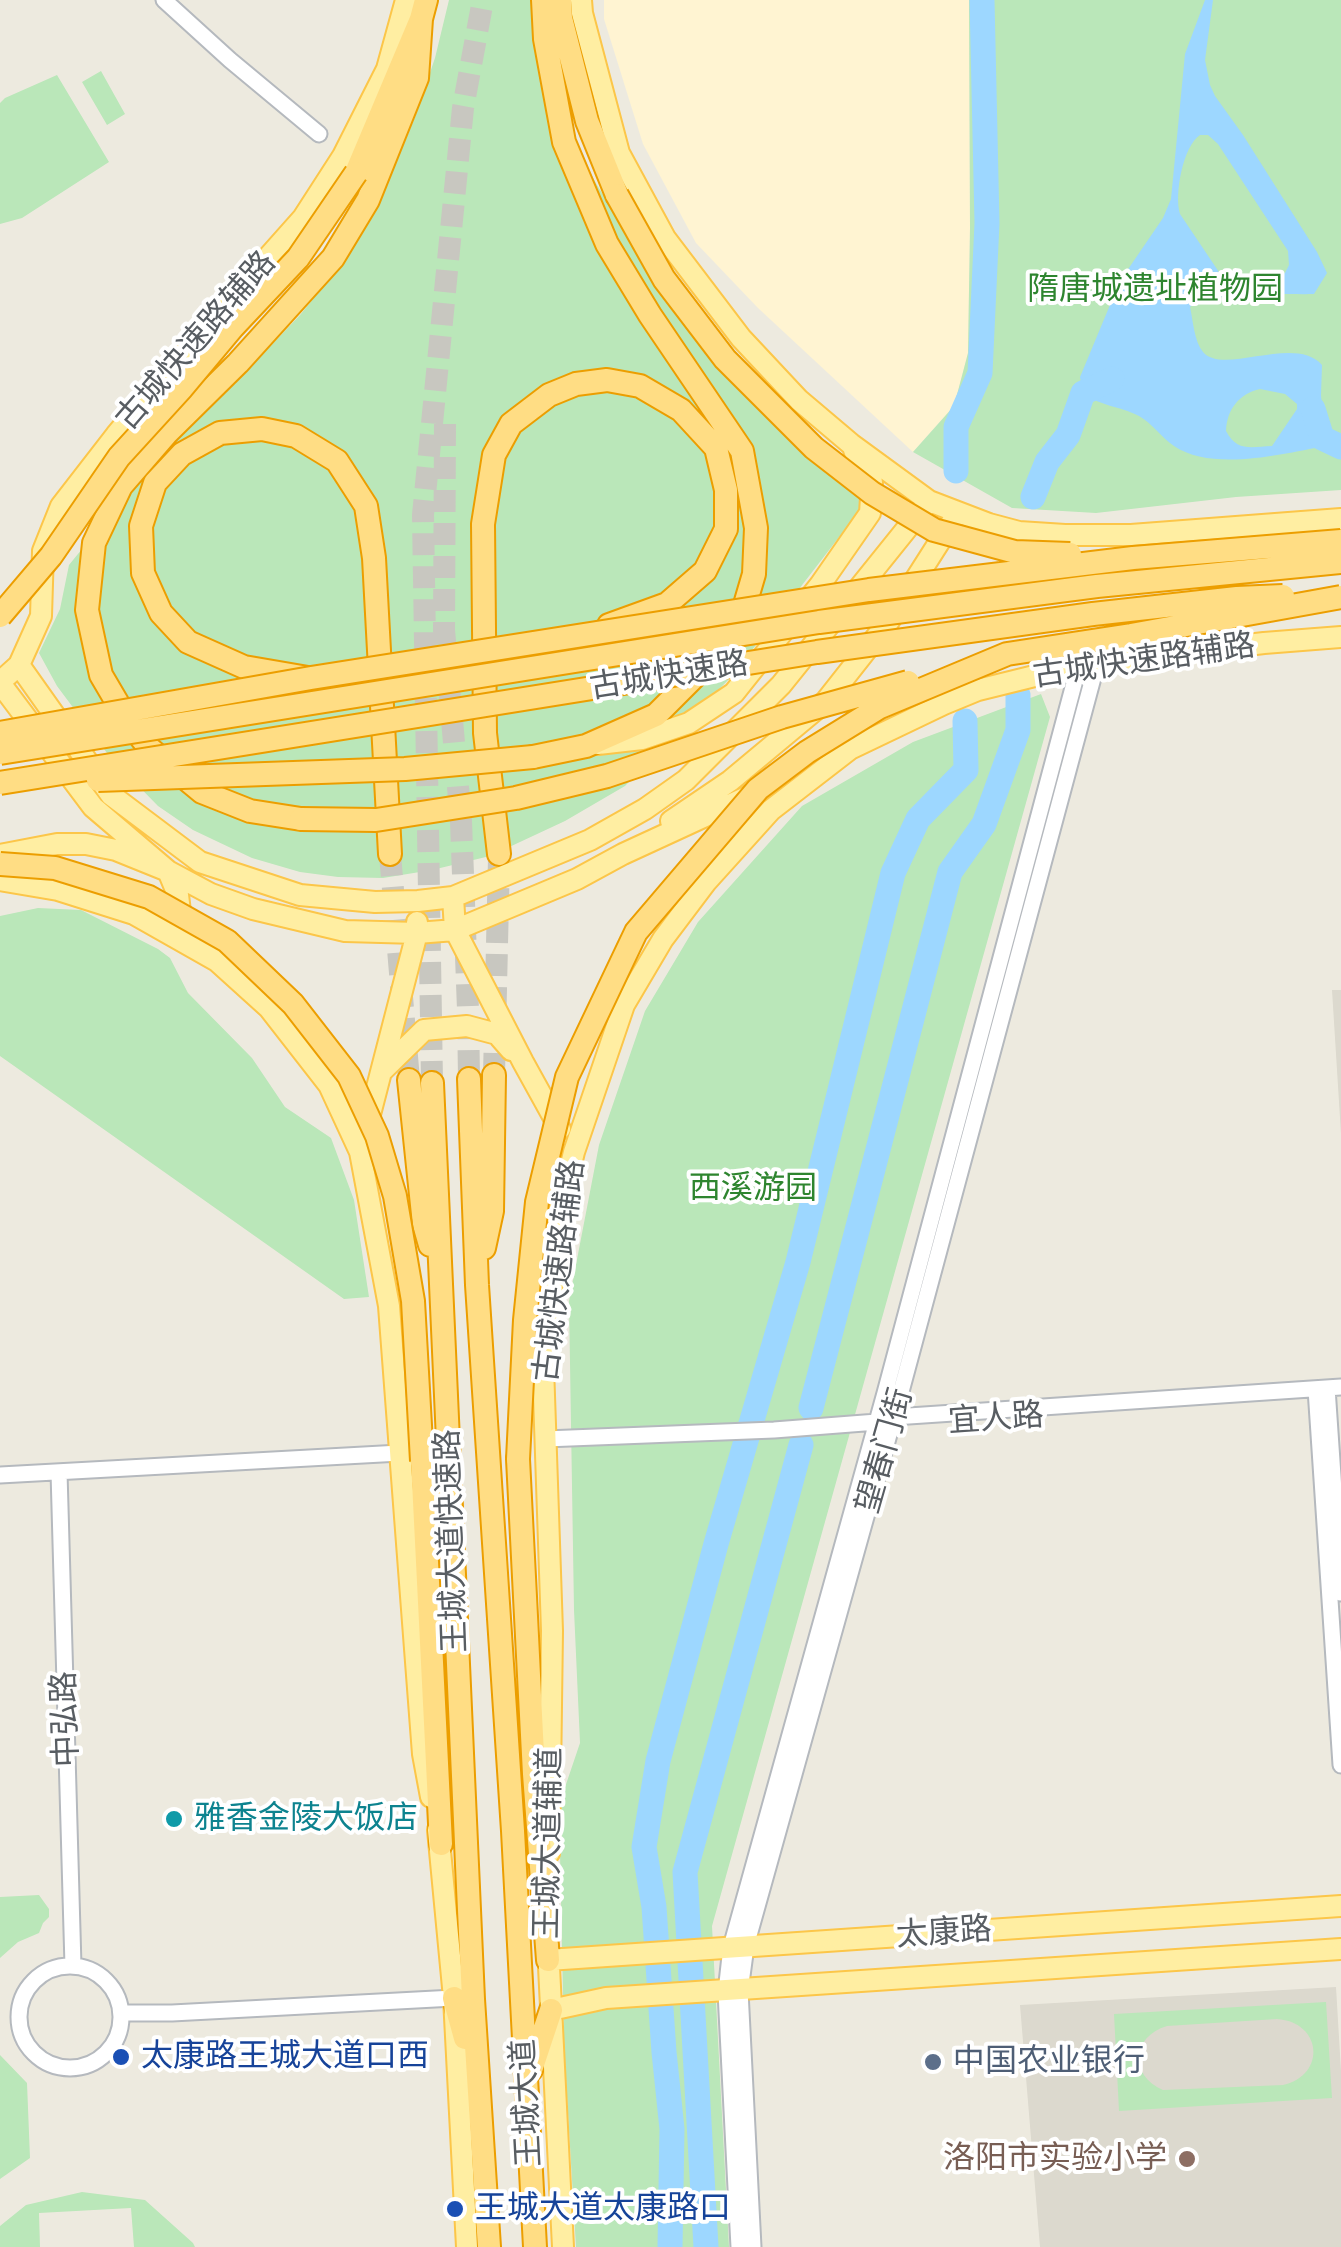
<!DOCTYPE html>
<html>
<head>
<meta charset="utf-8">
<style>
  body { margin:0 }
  canvas { display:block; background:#edeadf }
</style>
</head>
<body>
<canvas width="1341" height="2247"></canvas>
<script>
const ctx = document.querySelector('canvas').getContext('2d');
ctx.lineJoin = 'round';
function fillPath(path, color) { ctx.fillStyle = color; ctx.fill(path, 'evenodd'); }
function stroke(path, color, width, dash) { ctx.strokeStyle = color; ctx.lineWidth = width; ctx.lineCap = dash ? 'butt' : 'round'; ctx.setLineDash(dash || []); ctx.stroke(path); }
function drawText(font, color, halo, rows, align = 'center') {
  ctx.font = font + ' "IBM Plex Sans","Noto Sans SC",sans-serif'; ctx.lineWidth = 8; ctx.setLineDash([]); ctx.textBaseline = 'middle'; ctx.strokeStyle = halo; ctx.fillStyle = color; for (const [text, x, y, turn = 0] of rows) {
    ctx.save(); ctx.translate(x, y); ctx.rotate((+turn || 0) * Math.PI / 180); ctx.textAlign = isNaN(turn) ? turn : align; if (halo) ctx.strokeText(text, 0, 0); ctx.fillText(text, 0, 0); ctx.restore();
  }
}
fillPath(new Path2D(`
  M604,0H969L970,228L968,353L954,406L913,452L758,308L696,243L643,144L604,19Z`), '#fff4d2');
fillPath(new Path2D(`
  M1332,990H1341V1134Z
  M1336,1987L1341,2071V2247H1040L1020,2005Z`), '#dcd9ce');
fillPath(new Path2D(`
  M449,0H537L551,102L597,185L638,250L864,494L863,506L732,676L625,786L565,821L490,856L432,870L383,878L338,877L300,872L252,858L193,830L158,806L110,757L57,686L39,653L60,609L69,565L168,443L239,379L300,315L348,256L382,197L415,117L435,58Z
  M969,0H1341V490L1236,497L1096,513L1012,508L913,452L954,406L968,353L970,228Z
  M101,71L125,114L107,125L82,82Z
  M57,75L109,162L22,218L0,224V103L5,98Z
  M1041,694L1050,717L712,1926L729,2247H576L564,2045L559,1805L580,1743L574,1610L569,1301L599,1145L645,1011L698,922L802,806L913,742Z
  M38,908L81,910L158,949L170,958L188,993L252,1058L285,1107L331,1138L354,1200L369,1297L344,1299L0,1056V916Z
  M39,1895L49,1909V1917L43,1923L39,1933L18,1942L0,1958V1897Z
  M1326,2002L1332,2098L1119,2111L1114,2014ZM1277,2019C1322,2022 1327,2075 1283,2085L1163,2090C1129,2075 1131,2037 1167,2026Z
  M0,2055L27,2083L30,2158L0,2179Z
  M82,2192L145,2200L193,2243L195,2247H134L131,2208L39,2213L40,2247H0V2226L26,2205Z`), '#bae7b9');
fillPath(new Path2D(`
  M1205,0H1213L1205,60L1210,85L1215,96L1243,135L1317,252L1327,273L1314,294C1285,295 1211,290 1190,307C1193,320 1194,341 1203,352C1223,376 1295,334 1322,365L1321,395L1325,446C1283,454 1212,472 1174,446C1161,437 1153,424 1139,416C1120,406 1099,406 1083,393L1080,377L1120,281L1163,218L1171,199L1185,54ZM1200,135H1208L1218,144L1288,251L1289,265L1285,273L1277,277L1223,278L1180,214C1174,195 1183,146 1200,135ZM1260,389L1285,394L1297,404V409L1272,446C1251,447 1237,452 1226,431C1227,409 1239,394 1260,389Z`), '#9dd7ff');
stroke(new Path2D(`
  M1313,409L1322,438L1341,447
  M956,471V427L980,373L987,223L982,0
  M1033,497L1047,462L1068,435L1083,393L1112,379
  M811,1408L950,872L984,824L1018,730V695
  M670,2247L672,2129L664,2052L654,1907L644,1847L658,1761L716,1544L798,1262L893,873L918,819L966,770L965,721
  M706,2247L685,1872L801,1445`), '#9dd7ff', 25);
stroke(new Path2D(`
  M445,424L444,630L461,821L468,1010L469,1079
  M390,854L409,1080
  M494,1075L499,858
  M432,1083L423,515L463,108L483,0`), '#c8c7c0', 22, [22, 11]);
const minor = new Path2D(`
  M164,0L230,60L319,134
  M1327,1388L1341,1593
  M1316,1389L1341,1765
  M545,1439L774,1430L877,1422L894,1417L1341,1387
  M59,1472L73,1966
  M0,1475L400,1453
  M19 2017a51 51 0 1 1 102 0a51 51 0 1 1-102 0Z
  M122,2013H172L454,1998
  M739,2247L726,1992L731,1947L885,1393L1079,665
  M753,2247L740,1991L746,1946L902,1388L1097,663`);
const major = new Path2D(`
  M581,0L582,13L619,153L665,238L741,338L799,400L851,444L929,501L989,524L1019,532L1065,535H1131L1341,519
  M19,665L111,795L200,862L300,895L375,902L418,901L453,897L590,840L645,809L686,780L781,685L929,501
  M0,682L19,665L41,616L43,551L61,506L116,435L215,317L303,218L343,156L387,69L406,0
  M0,683L93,807L168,871L178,895L182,928
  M598,744L642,739L689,723L734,693L820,585L870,513L872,482L854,450
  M671,821L730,781L826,701L889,621L952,522
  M0,855L57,844H86L116,850L168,871L211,894L253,909L345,931L417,933L455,930L577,879L623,854L751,795
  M0,880L58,890L134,914L217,961L269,1008L329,1085L360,1152L389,1306L423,1754L431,1797
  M453,897L455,930L523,1062L560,1129
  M381,1072L424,1030L467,1026L497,1034L511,1050
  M367,1126L417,933V922
  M438,1830L454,1998L467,2247
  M549,1853L552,1631L543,1366L562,1202L574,1152L624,1005L663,939L706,882L771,810L850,749L944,704L978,690L1079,665L1264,643L1341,637
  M548,1947L563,2247
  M548,1960L1341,1906
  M551,2010L606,1998L1341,1949`);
const highway = new Path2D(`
  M560,0L561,18L587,121L617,195
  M356,173L421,19L426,0
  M308,678L244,667L188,642L161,613L143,573L141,526L155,483L182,454L220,433L262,429L296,436L337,461L366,506L374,558L390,854
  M533,757L586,746L656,715L711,660L739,625L754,574L756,528L742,451L650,315L607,244L564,142L545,39L543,0
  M301,819L250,811L202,792L150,749L128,721L101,675L87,610L94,543L121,486L166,434L238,363L333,258L368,200L417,78L421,19
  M499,854L485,733L483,524L494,455L511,424L549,395L576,384L607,380L640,386L681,410L716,448L726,490V529L705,571L667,604L609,625
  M469,1079L477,1285L513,1831L535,2247
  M409,1080L424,1224L430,1245
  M432,1083L473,1999L489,2247
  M484,1248L492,1211L494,1075
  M518,1459L534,1774L548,1960
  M422,1461L441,1844
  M454,1998L465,2038
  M531,2070L551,2010`);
stroke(minor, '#b5b9be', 19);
stroke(major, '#fcc649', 24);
stroke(highway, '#ec9e00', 26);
stroke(minor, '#fff', 15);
stroke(major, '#ffeea2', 20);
stroke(highway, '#ffdd84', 22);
const highwayBridge = new Path2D(`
  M617,195L664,279L725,359L814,448L872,493L934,530L1015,552L1070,554
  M0,616L51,556L119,457L182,388L233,327L298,258L356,173
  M0,733L311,678L869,590L1133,558L1341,541
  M0,753L819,622L1097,586L1341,562
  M98,780L405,769L533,757
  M0,783L817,652L1093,614L1237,598L1283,596
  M301,819L376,820L516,798L607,776L782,717L908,682
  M0,864L55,868L149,897L227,941L293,1004L349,1076L377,1136L395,1196L413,1301L422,1461
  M518,1459L525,1320L537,1202L567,1077L636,932L758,789L807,752L880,707L1007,654L1131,635L1341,597`);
stroke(highwayBridge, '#ec9e00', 26, []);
stroke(highwayBridge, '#ffdd84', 22);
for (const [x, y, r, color] of [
  [174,1819,10,"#0f9aa8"],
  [121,2057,10,"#1a4fb4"],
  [933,2062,10,"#5c6f8a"],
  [1187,2159,10,"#8d6e63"],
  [455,2209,10,"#1a4fb4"]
]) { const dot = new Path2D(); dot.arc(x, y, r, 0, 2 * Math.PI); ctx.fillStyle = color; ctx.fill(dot); stroke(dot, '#fff', 4); }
drawText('32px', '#2e852f', '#fff', [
  ["隋唐城遗址植物园",1155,290],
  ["西溪游园",753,1189]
]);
drawText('32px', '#585d62', '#fff', [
  ["古城快速路辅路",196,341,-49],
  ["古城快速路辅路",1144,661,-8],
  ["古城快速路",669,676,-9],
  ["古城快速路辅路",560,1271,-83],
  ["宜人路",996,1419,-4],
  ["望春门街",885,1451,-74],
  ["王城大道快速路",452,1541,-92],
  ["中弘路",66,1719,-92],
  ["王城大道辅道",549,1843,-89],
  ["太康路",944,1933,-4],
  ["王城大道",527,2103,-93]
]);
drawText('32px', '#0d838f', '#fff', [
  ["雅香金陵大饭店",194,1819]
], 'left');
drawText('32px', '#164399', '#fff', [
  ["太康路王城大道口西",141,2057],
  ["王城大道太康路口",475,2209]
], 'left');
drawText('32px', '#4e5e75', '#fff', [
  ["中国农业银行",953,2062]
], 'left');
drawText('32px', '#785e54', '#fff', [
  ["洛阳市实验小学",1167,2159]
], 'right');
</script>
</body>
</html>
